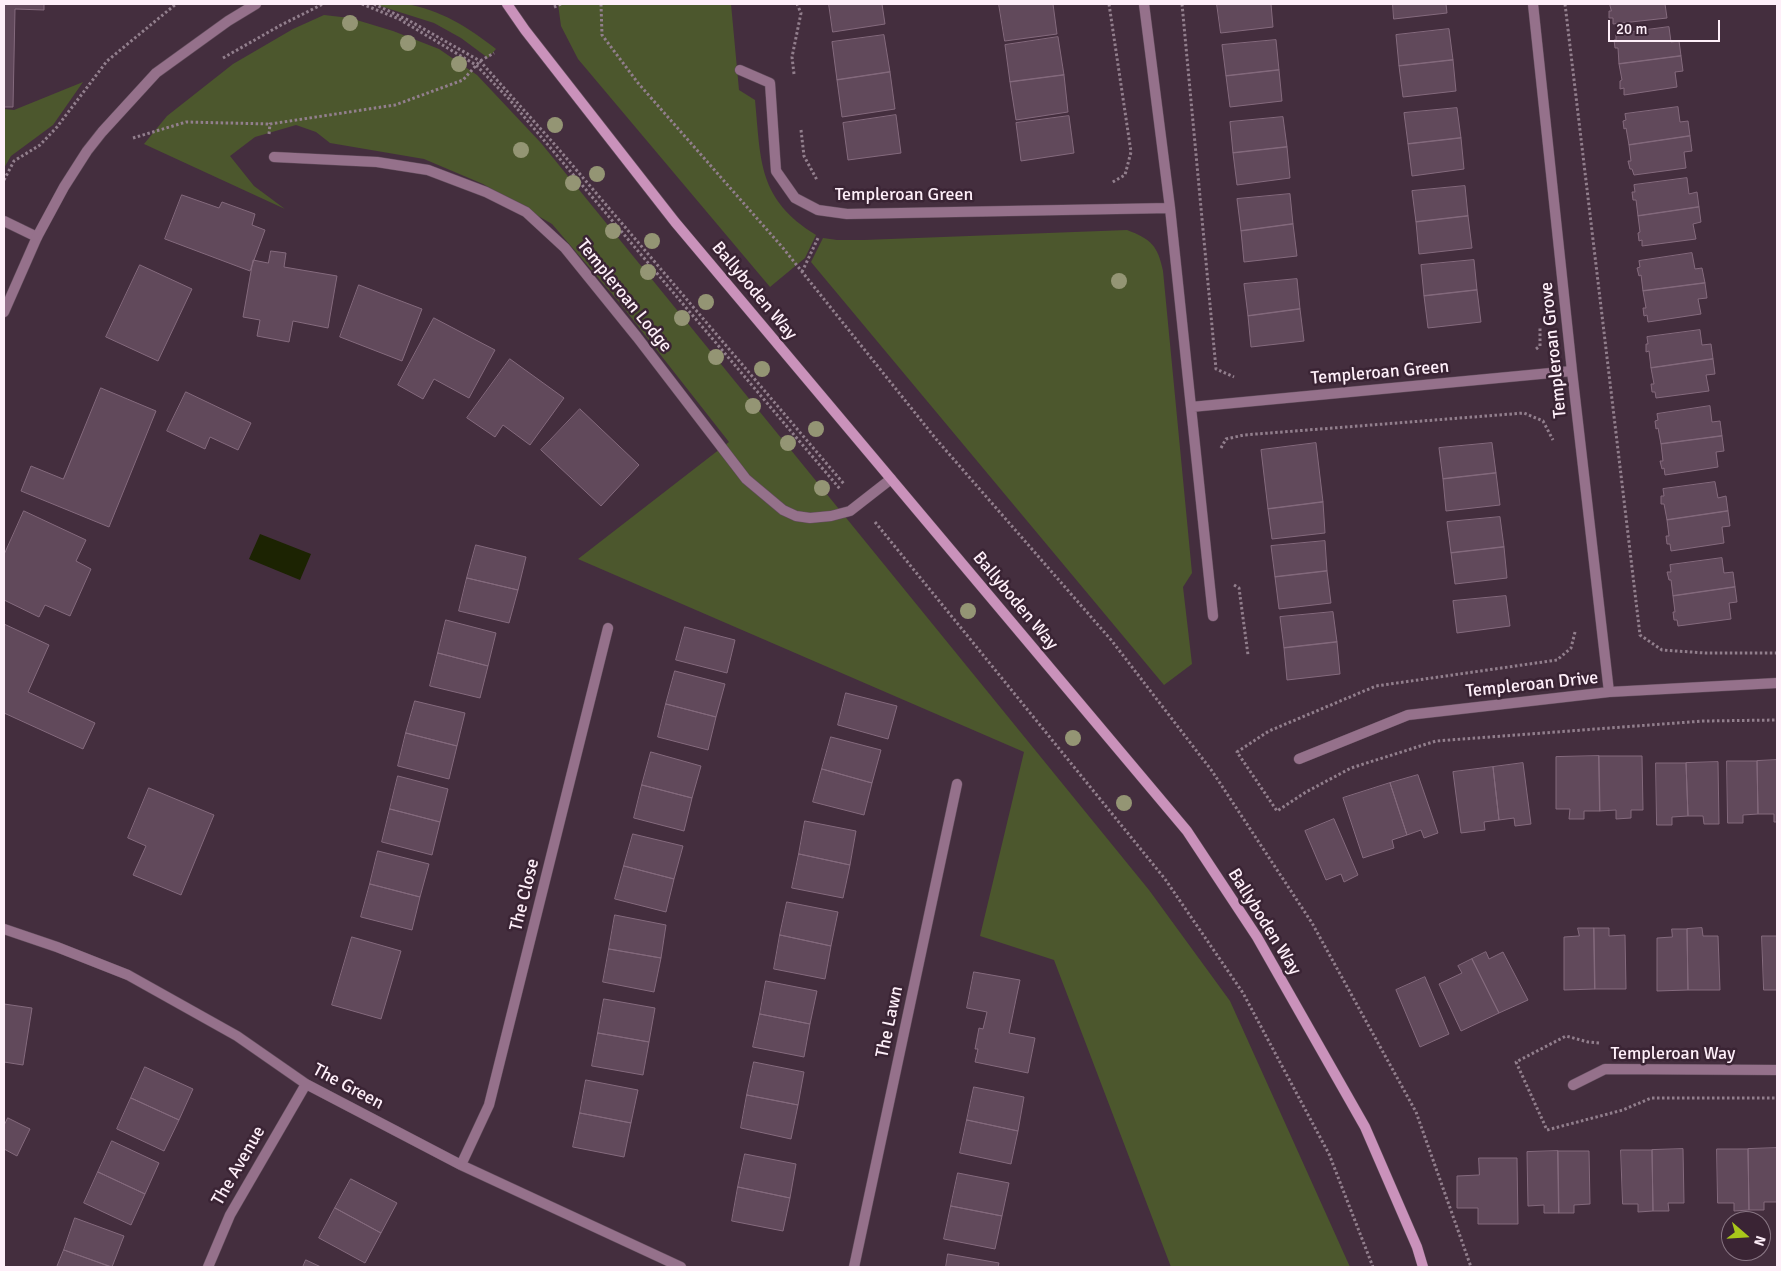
<!DOCTYPE html>
<html>
<head>
<meta charset="utf-8">
<style>
  body { margin:0 }
  #map { position:relative; width:1781px; height:1271px; overflow:hidden; background:#442e3e; font-family:Signika,sans-serif }
  canvas { display:block }
  .frame { position:absolute; inset:0; border:5px solid #feeff9; pointer-events:none }
  .north { position:absolute; left:1721px; top:1211px; width:50px; height:50px; box-sizing:border-box; background:#3a2434; border:1px solid #887583; border-radius:50%; rotate:109deg; font-size:14px; font-weight:700; line-height:20px; text-align:center; color:#feeff9 }
  .north::after { content:''; display:block; margin:auto; width:18px; height:22px; background:#a8c71b; clip-path:polygon(50% 0,100% 100%,50% 72%,0 100%) }
  .scale { position:absolute; left:1608px; top:20px; width:112px; height:22px; box-sizing:border-box; border:2px solid #feeff9; border-top:0; padding-left:6px; font-size:15px; line-height:18px; white-space:nowrap; color:#feeff9; -webkit-text-stroke:4px #3a2434; paint-order:stroke }
</style>
</head>
<body>
<div id="map">
<canvas width="1781" height="1271"></canvas>
<div class="frame"></div>
<div class="north">N</div>
<div class="scale">20 m</div>
</div>
<script>
const ctx = document.querySelector('canvas').getContext('2d');
ctx.lineJoin = 'round';
function fillPath(path, color) { ctx.fillStyle = color; ctx.fill(path, 'evenodd'); }
function stroke(path, color, width, dash) { ctx.strokeStyle = color; ctx.lineWidth = width; ctx.lineCap = dash ? 'butt' : 'round'; ctx.setLineDash(dash || []); ctx.stroke(path); }
function drawText(font, color, halo, rows, align = 'center') {
  ctx.font = font + ' Signika,sans-serif'; ctx.lineWidth = 5; ctx.setLineDash([]); ctx.textBaseline = 'middle'; ctx.strokeStyle = halo; ctx.fillStyle = color; for (const [text, x, y, turn = 0] of rows) {
    ctx.save(); ctx.translate(x, y); ctx.rotate((+turn || 0) * Math.PI / 180); ctx.textAlign = isNaN(turn) ? turn : align; if (halo) ctx.strokeText(text, 0, 0); ctx.fillText(text, 0, 0); ctx.restore();
  }
}
fillPath(new Path2D(`
  M374,4C384,4 395,3 405,4C440,9 469,28 496,49L488,58L461,38L434,23Z
  M558,4H731L739,90L755,100C761,162 758,199 816,235L805,258L770,287L578,59L561,26Z
  M324,15L350,18L393,31L439,49L477,75L541,143L1149,890L1230,1001L1350,1267H1171L1054,960L980,936L1024,752L578,559L729,442L619,302L552,224L483,184L424,159L330,143L316,132L296,125L255,137L230,156L254,186L285,209L144,144L167,116L233,64L293,29Z
  M83,82L53,125L11,156L4,168V109L14,110Z
  M1127,230C1151,239 1158,246 1163,271L1192,573L1183,587L1192,664L1164,685L811,262L823,238L837,240H864Z`), '#4c572d');
fillPath(new Path2D(`
  M260,534L311,554L300,580L249,559Z`), '#1c2302');
const building = new Path2D(`
  M4,4H44V10L15,9L13,107H4Z
  M829,4H882L885,24L833,32Z
  M999,4H1053L1057,34L1005,41Z
  M1217,4H1271L1273,27L1221,33Z
  M1393,4H1446L1447,13L1394,19Z
  M1610,4H1665L1667,18L1613,24V18H1609V11H1611Z
  M1669,27L1671,42L1679,41L1681,56L1619,64L1618,48H1615L1614,40H1616V34Z
  M1449,29L1453,60L1399,66L1396,35Z
  M884,35L890,72L837,80L832,42Z
  M1058,37L1064,75L1010,82L1005,45Z
  M1276,40L1279,70L1226,76L1222,45Z
  M1681,56L1683,71L1675,72L1677,87L1624,95V88L1620,89V81L1622,80L1619,64Z
  M1453,60L1456,91L1403,97L1399,66Z
  M1279,70L1282,101L1230,107L1226,76Z
  M890,72L895,109L842,117L837,80Z
  M1064,75L1068,112L1016,120L1010,82Z
  M1678,107L1680,122L1688,121L1690,136L1629,145L1626,128L1624,129L1623,121L1626,120L1625,114Z
  M1457,108L1461,138L1408,144L1404,113Z
  M896,115L901,153L848,160L843,123Z
  M1069,116L1074,153L1021,161L1016,123Z
  M1283,117L1287,147L1233,153L1230,122Z
  M1690,136L1692,151L1684,152L1686,168L1634,175L1632,169H1630L1628,161H1631L1629,145Z
  M1461,138L1464,169L1412,176L1408,144Z
  M1287,147L1290,178L1237,185L1233,153Z
  M1687,178L1689,194L1697,192L1699,207L1638,216L1636,200H1633L1632,192H1635L1634,185Z
  M1465,186L1468,216L1416,222L1412,191Z
  M1290,194L1293,224L1241,231L1237,199Z
  M182,195L219,208L222,202L255,214L252,225L265,230L250,271L165,239Z
  M1699,207L1701,222L1693,224L1696,239L1642,246V240L1639,241L1638,233L1640,232L1638,216Z
  M1468,216L1472,248L1419,254L1416,222Z
  M1293,224L1297,256L1244,262L1241,231Z
  M271,251L286,253L284,267L337,276L328,328L293,321L289,342L257,336L260,320L243,317L253,260L268,263Z
  M1692,253L1695,269L1702,268L1705,283L1643,291L1641,275L1639,276L1637,268L1640,267L1639,261Z
  M1474,260L1477,290L1424,296L1421,265Z
  M140,265L192,289L158,361L106,337Z
  M1297,279L1300,309L1248,316L1244,284Z
  M1705,283L1707,298L1698,299L1701,314L1648,322L1647,315L1644,316L1643,308H1646L1643,291Z
  M359,285L422,309L402,361L340,337Z
  M1477,290L1481,322L1428,328L1424,296Z
  M1300,309L1304,341L1251,347L1248,316Z
  M434,318L495,350L469,398L434,379L423,399L398,385Z
  M1700,330L1702,345L1711,344L1713,359L1651,368L1649,351L1646,352V344H1648L1647,337Z
  M510,359L564,398L530,445L503,425L495,437L467,418Z
  M1713,359L1715,374L1706,375L1709,391L1656,398L1655,392H1652L1651,384H1654L1651,368Z
  M101,388L156,411L109,527L21,491L31,466L63,479Z
  M186,392L251,423L238,450L210,437L205,449L167,431Z
  M1710,406L1712,422L1720,421L1722,436L1661,444L1658,428L1656,429L1655,421L1658,420L1657,414Z
  M580,409L639,465L601,506L541,450Z
  M1722,436L1724,451L1716,452L1718,467L1665,475L1664,468L1662,469L1660,461H1663L1661,444Z
  M1316,443L1323,502L1268,509L1261,450Z
  M1492,443L1496,473L1443,479L1439,448Z
  M1496,473L1500,505L1446,511L1443,479Z
  M1715,482L1718,498L1726,496L1728,511L1667,520L1664,504H1661V496H1664L1663,489Z
  M1323,502L1325,533L1272,539L1268,509Z
  M24,511L86,540L76,561L91,569L70,616L45,605L39,617L4,600V555Z
  M1728,511L1730,526L1722,527L1724,543L1671,551L1670,544H1667L1666,536H1669L1667,520Z
  M1500,517L1504,547L1451,553L1447,522Z
  M1325,541L1327,571L1275,577L1271,546Z
  M476,545L526,557L518,590L467,578Z
  M1504,547L1507,578L1455,584L1451,553Z
  M1722,558L1724,573L1733,572L1735,587L1673,596L1671,580H1669L1667,572H1671L1670,565Z
  M1327,571L1331,603L1279,609L1275,577Z
  M467,578L518,590L509,623L459,611Z
  M1735,587L1737,602L1729,603L1731,619L1678,626L1677,620H1674L1673,612H1675L1673,596Z
  M1506,596L1510,626L1457,633L1453,601Z
  M1333,612L1337,642L1284,648L1280,617Z
  M446,620L496,633L488,666L438,653Z
  M4,624L49,645L28,692L95,723L83,749L4,713Z
  M685,627L735,640L727,673L676,660Z
  M1337,642L1340,674L1287,680L1284,648Z
  M438,653L488,666L480,698L430,686Z
  M675,671L725,684L716,717L666,704Z
  M846,693L897,706L888,739L838,725Z
  M415,701L465,713L457,746L406,733Z
  M666,704L716,717L708,750L658,737Z
  M406,733L457,746L449,779L398,766Z
  M831,737L881,750L872,783L822,769Z
  M651,752L701,766L692,798L642,785Z
  M1599,756H1642L1643,810H1631V818L1616,819V810L1600,811Z
  M1599,756L1600,811H1584V819H1569L1570,809H1556V757Z
  M1777,760V822H1774V814H1758L1757,761Z
  M1727,761H1757L1758,814L1743,815V823H1728Z
  M1718,762L1719,824H1704L1703,816H1688L1686,763Z
  M1523,763L1531,824L1515,826L1514,818L1499,820L1493,767Z
  M1656,763H1686L1688,816L1672,817V825H1657Z
  M1493,767L1499,820L1484,822L1485,830L1461,833L1453,772Z
  M822,769L872,783L864,815L813,802Z
  M1418,775L1438,833L1424,838L1421,830L1407,835L1390,783Z
  M398,776L448,789L440,822L390,809Z
  M1390,783L1407,835L1392,840L1394,848L1363,858L1343,798Z
  M642,785L692,798L684,831L634,818Z
  M149,788L214,815L181,895L133,875L146,846L128,838Z
  M390,809L440,822L432,855L382,842Z
  M1334,819L1358,875L1344,882L1341,874L1326,880L1305,831Z
  M805,821L856,831L850,865L799,854Z
  M633,834L683,846L674,879L624,866Z
  M378,851L429,864L420,897L370,884Z
  M799,854L850,865L843,898L792,888Z
  M624,866L674,879L666,912L615,899Z
  M370,884L420,897L412,930L361,917Z
  M787,902L838,912L831,946L780,935Z
  M615,915L666,925L661,958L609,949Z
  M1578,928H1594L1595,989L1564,990V937L1579,936Z
  M1594,928H1609V936L1625,935L1626,989H1595Z
  M1702,928L1703,936H1718L1720,990H1688L1687,929Z
  M1672,929H1687L1688,990L1657,991V938L1672,937Z
  M780,935L831,946L825,979L774,969Z
  M1762,936H1777V990H1764Z
  M352,937L401,951L381,1019L332,1005Z
  M609,949L661,958L654,992L603,982Z
  M1486,952L1489,959L1503,952L1528,1000L1499,1013L1472,959Z
  M1472,959L1499,1013L1461,1031L1439,984L1462,973L1458,966Z
  M974,972L1020,980L1009,1033L1035,1038L1028,1073L975,1062L978,1049H975L979,1028L983,1029L987,1012L967,1008Z
  M1425,977L1449,1034L1420,1047L1396,990Z
  M766,981L817,991L810,1024L760,1014Z
  M604,999L655,1008L649,1042L598,1033Z
  M4,1004L32,1008L23,1065L4,1062Z
  M760,1014L810,1024L804,1057L753,1047Z
  M598,1033L649,1042L643,1075L592,1066Z
  M754,1062L804,1072L798,1105L747,1095Z
  M145,1067L193,1089L179,1120L131,1098Z
  M586,1080L638,1090L631,1123L580,1113Z
  M974,1087L1024,1097L1018,1131L967,1120Z
  M747,1095L798,1105L791,1139L741,1128Z
  M131,1098L179,1120L164,1151L117,1129Z
  M580,1113L631,1123L624,1157L573,1147Z
  M8,1118L30,1129L17,1156L4,1149V1126Z
  M967,1120L1018,1131L1011,1164L960,1153Z
  M112,1141L159,1163L145,1194L98,1172Z
  M1777,1148V1202H1764V1210H1749L1748,1149Z
  M1683,1149L1684,1203H1668L1669,1211H1653L1652,1150Z
  M1717,1149H1748L1749,1210L1734,1211V1203H1718Z
  M1621,1150H1652L1653,1211L1638,1212V1204H1623Z
  M1558,1151H1589L1590,1204L1574,1205V1213H1559Z
  M1558,1151L1559,1213H1544V1205L1528,1206L1527,1152Z
  M745,1154L796,1164L790,1198L738,1187Z
  M1479,1158H1517L1518,1224H1478V1208H1457V1176L1479,1175Z
  M98,1172L145,1194L131,1225L84,1203Z
  M958,1173L1009,1183L1002,1216L951,1206Z
  M351,1179L397,1203L381,1233L335,1208Z
  M738,1187L790,1198L783,1231L732,1221Z
  M951,1206L1002,1216L995,1249L944,1239Z
  M335,1208L381,1233L365,1263L319,1238Z
  M75,1218L124,1236L112,1267L64,1250Z
  M64,1250L111,1267H57Z
  M948,1254L999,1263L998,1267H946Z
  M306,1260L321,1267H303Z`);
fillPath(building, '#61495b');
stroke(building, '#846a7d', 1);
const minor = new Path2D(`
  M1144,4L1170,208L1213,616
  M1533,4L1572,371L1609,692
  M740,70L770,83L776,171L795,198L818,210L847,214L1170,208
  M274,157L377,162L428,170L486,192L526,212L565,248L637,337L746,479L783,510L796,516L810,518L831,516L850,511L891,479
  M4,221L37,237
  M1191,407L1572,371
  M1299,759L1408,715L1609,692L1777,683
  M4,929L57,947L128,975L237,1036L306,1084L461,1165L681,1267
  M1573,1085L1605,1069L1777,1070
  M461,1165L489,1105L608,628
  M208,1267L230,1215L306,1084
  M854,1267L957,784`);
const tertiary = new Path2D(`
  M4,312L37,237L64,187L87,151L102,132L156,73L228,21L256,4`);
const secondary = new Path2D(`
  M507,4L525,30L675,222L1187,831L1257,937L1365,1127L1417,1247L1423,1267`);
stroke(minor, '#624d5c', 11);
stroke(tertiary, '#624d5c', 11);
stroke(secondary, '#624d5c', 11);
stroke(new Path2D(`
  M362,4L399,19L476,65L509,99L840,489
  M374,4L408,20L480,61L556,146L844,484
  M601,4L602,35L638,83L783,248L936,439L1112,641L1212,771L1312,923L1416,1112L1471,1267
  M1109,4L1131,152L1125,175L1111,183
  M1182,4L1216,369L1234,377
  M1565,4L1640,635L1662,650L1705,653H1777
  M554,7L561,4
  M223,58L281,25L323,4
  M794,74L792,57L801,13L797,4
  M801,130L804,156L817,180
  M269,134L270,124L395,105L463,80L480,61L494,53
  M133,138L186,122L270,124
  M4,180L14,161L40,145L57,127L107,61L176,4
  M802,272L819,236
  M1536,349L1540,346V328
  M1221,448L1226,439L1244,435L1524,413L1543,421L1553,440
  M875,522L1165,879L1243,993L1329,1154L1373,1267
  M1234,585L1239,588L1248,655
  M1575,632L1571,648L1557,660L1376,686L1269,731L1237,752L1277,811L1306,792L1351,768L1436,741L1703,721L1777,720
  M1599,1043L1588,1042L1566,1036L1516,1062L1547,1130L1623,1110L1651,1098H1777`), '#927f8d', 3, [2.5, 2.5]);
stroke(minor, '#95718b', 10);
stroke(tertiary, '#95718b', 10);
stroke(secondary, '#ca92bb', 10);
ctx.fillStyle = '#949574';
for (const [x, y] of [
  [350,23],
  [408,43],
  [459,64],
  [555,125],
  [521,150],
  [597,174],
  [573,183],
  [613,231],
  [652,241],
  [648,272],
  [1119,281],
  [706,302],
  [682,318],
  [716,357],
  [762,369],
  [753,406],
  [816,429],
  [788,443],
  [822,488],
  [968,611],
  [1073,738],
  [1124,803]
]) { ctx.beginPath(); ctx.arc(x, y, 8, 0, 2 * Math.PI); ctx.fill(); }
drawText('18px', '#feeff9', '#3a2434', [
  ["Templeroan Green",904,195],
  ["Ballyboden Way",754,291,50],
  ["Templeroan Lodge",624,296,51],
  ["Templeroan Grove",1554,350,-96],
  ["Templeroan Green",1380,373,-5],
  ["Ballyboden Way",1015,601,50],
  ["Templeroan Drive",1532,685,-6],
  ["The Close",525,895,-76],
  ["Ballyboden Way",1264,922,58],
  ["The Lawn",890,1022,-78],
  ["Templeroan Way",1673,1054],
  ["The Green",348,1087,28],
  ["The Avenue",239,1166,-60]
]);
</script>
</body>
</html>
